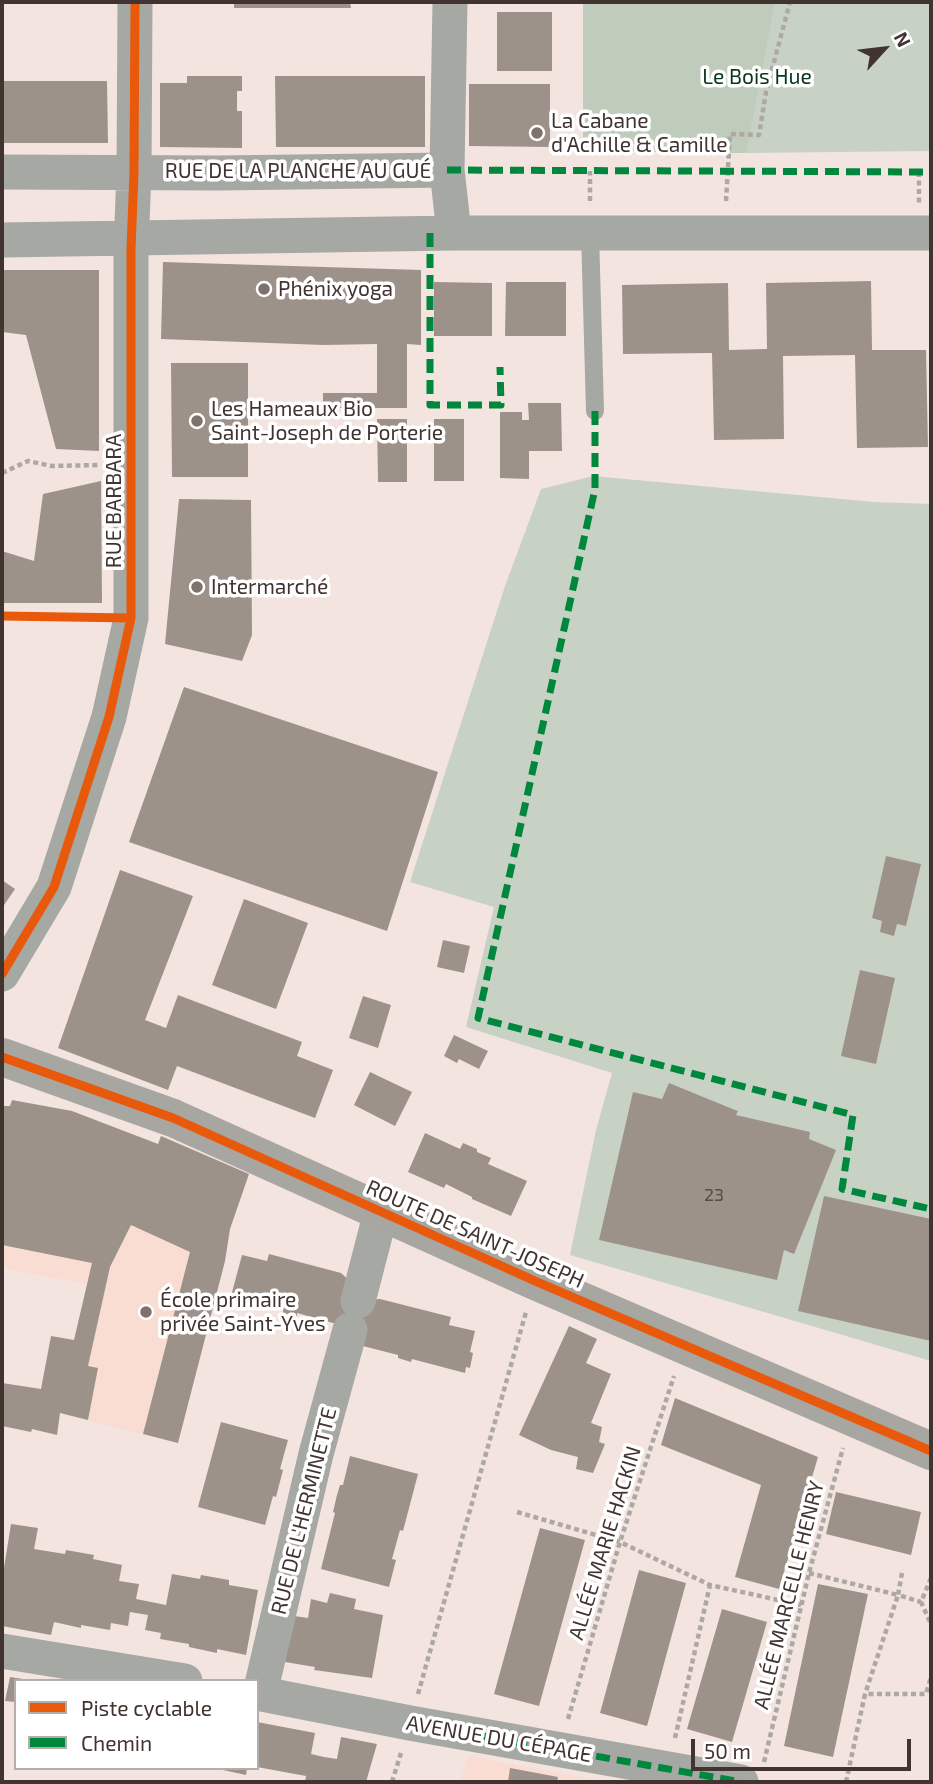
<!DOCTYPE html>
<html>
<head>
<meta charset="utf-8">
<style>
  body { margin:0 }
  #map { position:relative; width:933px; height:1784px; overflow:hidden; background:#f3e4df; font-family:"Exo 2",sans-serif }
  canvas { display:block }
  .frame { position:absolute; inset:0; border:4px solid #413430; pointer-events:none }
  .legend { position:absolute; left:14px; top:1679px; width:245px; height:91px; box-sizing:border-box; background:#fff; border:2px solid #b3aeac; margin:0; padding:9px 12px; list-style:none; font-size:21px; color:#413430 }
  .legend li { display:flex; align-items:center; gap:14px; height:35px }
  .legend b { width:35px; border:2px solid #b3aeac }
  .north { position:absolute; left:849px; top:14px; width:70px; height:70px; -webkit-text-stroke:5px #fff; paint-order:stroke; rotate:63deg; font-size:19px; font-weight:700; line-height:28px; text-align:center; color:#413430 }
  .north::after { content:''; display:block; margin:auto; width:24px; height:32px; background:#413430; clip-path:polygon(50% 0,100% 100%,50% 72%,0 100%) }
  .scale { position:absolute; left:691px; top:1739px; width:220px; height:32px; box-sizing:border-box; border:4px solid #413430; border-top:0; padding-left:9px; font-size:21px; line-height:24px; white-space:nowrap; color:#413430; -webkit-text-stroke:5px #fff; paint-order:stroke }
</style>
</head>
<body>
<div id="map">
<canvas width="933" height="1784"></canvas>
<div class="frame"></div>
<ul class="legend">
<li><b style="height:9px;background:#e8590c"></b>Piste cyclable</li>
<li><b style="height:9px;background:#00873e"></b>Chemin</li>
</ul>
<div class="north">N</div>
<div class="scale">50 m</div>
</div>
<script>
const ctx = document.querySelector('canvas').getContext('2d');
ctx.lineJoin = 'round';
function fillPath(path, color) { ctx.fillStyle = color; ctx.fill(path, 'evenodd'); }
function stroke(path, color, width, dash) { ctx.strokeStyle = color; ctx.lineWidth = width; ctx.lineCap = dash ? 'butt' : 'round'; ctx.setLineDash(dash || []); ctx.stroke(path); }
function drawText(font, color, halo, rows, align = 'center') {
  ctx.font = font + ' "Exo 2",sans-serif'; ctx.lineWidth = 7; ctx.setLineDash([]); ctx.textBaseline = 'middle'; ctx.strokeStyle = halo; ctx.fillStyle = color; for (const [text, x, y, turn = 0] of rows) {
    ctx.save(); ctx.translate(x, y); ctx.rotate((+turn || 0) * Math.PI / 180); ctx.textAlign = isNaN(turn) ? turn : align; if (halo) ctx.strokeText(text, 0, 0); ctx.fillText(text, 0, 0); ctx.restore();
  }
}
fillPath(new Path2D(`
  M161,1136L249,1174L230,1229L225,1261L178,1443L60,1413L69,1362L87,1284L2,1268V1245L46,1254L139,1208Z
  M469,1756L607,1782H460Z`), '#f9dcd2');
fillPath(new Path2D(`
  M583,2H931V151L746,153L583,151Z
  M593,476L874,502L931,504V1361L570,1255L596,1130L612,1073L466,1027L494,907L410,882L505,586L541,489Z`), '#c8d2c4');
fillPath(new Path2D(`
  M583,2H775L746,153L583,151Z`), '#bfcbbb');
fillPath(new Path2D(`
  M234,2H350L351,8H234Z
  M497,12H552V71H497Z
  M187,76H242V91H237V111H242V148L160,147V83H187Z
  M275,76H425V147H276Z
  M2,81H107L108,143H2Z
  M469,84H550V147L469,146Z
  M163,262L421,270V345L407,344V408H323V393H377V344L324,345L161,339Z
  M2,270H99V451L56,449L26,335L2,332Z
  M871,281L872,350H926L928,447L857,448L855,355L783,356L784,439L714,440L712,353L623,354L622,285L728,283L729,350L767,349L766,283Z
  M434,282L492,283V336H434Z
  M506,282H566V336H505Z
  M171,363H248V477H172Z
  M528,403H561L562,451H529V479L500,478V412H522V420H529Z
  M377,419H407V482H378Z
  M434,419H464V481H434Z
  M101,481L102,603H2V551L34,561L43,494Z
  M179,499L251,500L252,635L242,661L165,644Z
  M184,687L438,772L387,931L129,842Z
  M886,856L921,864L906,926L897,924L894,936L880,932L882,921L872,918Z
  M120,870L193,896L145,1020L166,1028L178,995L302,1042L297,1056L333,1070L315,1118L177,1066L168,1090L58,1048Z
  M2,880L15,889L2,908Z
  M244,899L308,923L276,1009L212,985Z
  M443,940L470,946L464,973L437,967Z
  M860,970L895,978L876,1064L841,1056Z
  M363,996L391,1005L378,1048L349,1038Z
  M454,1035L488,1051L479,1069L459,1059L457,1063L444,1056Z
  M370,1072L412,1092L395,1126L354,1105Z
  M669,1083L735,1110L738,1111L736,1115L810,1132L809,1139L836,1150L794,1254L784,1250L777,1280L599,1240L633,1092L662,1099Z
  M12,1100L72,1111L158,1144L161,1136L249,1174L230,1229L225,1261L178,1443L143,1434L190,1252L131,1225L110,1267L88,1366L98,1368L88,1420L60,1413L57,1435L32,1429L31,1432L2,1426V1383L41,1389L51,1336L74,1340L92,1263L2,1245V1109L3,1106H10Z
  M425,1133L460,1149L463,1143L477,1149V1152L491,1158L488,1164L527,1181L511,1216L472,1199V1197L446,1184L444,1188L408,1172Z
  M824,1196L931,1219V1341L798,1311Z
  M269,1254L341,1273L370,1300L380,1299L451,1317L449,1325L475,1331L470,1352L473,1353L470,1368L466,1367L465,1373L412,1359L411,1362L398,1358V1355L359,1345L362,1331L297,1313V1316L283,1313V1310L231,1296L242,1255L267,1261Z
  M569,1326L597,1339L586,1363L611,1374L591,1423L602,1427L599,1442L605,1444L593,1473L576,1469L578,1457L551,1450L519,1435Z
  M675,1398L818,1457L779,1589L735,1577L761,1485L661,1445Z
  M221,1422L288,1440L280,1469L283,1470L276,1497L273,1496L265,1525L198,1507Z
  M350,1456L418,1474L403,1531L400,1530L392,1559L396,1560L389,1587L321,1569L335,1513L333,1512L337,1495L340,1485H343Z
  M836,1492L921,1512L911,1555L826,1534Z
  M11,1524L38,1528L34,1549L65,1554L66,1550L94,1555L93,1559L122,1565L119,1581L139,1584L136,1599L166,1605L172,1574L200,1579L201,1575L229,1580V1585L258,1590L246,1655L217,1649V1653L189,1647V1644L160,1639L161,1633L145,1630L148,1615L130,1612L128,1626L111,1623L110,1630L81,1625V1628L54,1622L51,1635L2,1626V1572L3,1574Z
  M540,1528L585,1540L539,1706L494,1694Z
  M639,1570L686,1583L647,1726L600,1713Z
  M818,1584L868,1594L833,1757L784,1746Z
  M330,1593L356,1599L354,1609L383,1615L372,1678L314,1670L315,1667L285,1662L294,1616L308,1618L311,1599L327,1603Z
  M722,1609L767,1622L732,1742L687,1729Z
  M10,1677L23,1679V1681H16V1702L5,1701Z
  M257,1722L315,1733L311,1754L324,1757L337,1759L341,1737L377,1744L366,1782L334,1781V1782H305L306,1776L257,1767Z
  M214,1768H247L246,1775Z
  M510,1768L558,1777L557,1782H508Z`), '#9d928a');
stroke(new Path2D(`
  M919,172V203
  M590,201V171
  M726,201L730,134L759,135L766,92L790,2
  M2,473L28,461L52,466L99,465
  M517,1512L620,1542L710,1585L801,1605
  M809,1573L898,1595L865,1694
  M902,1573L898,1595L921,1602
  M931,1578L921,1602L931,1624
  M418,1694L526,1312
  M568,1719L620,1542L674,1376
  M675,1738L710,1585
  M764,1762L809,1573L843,1448
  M392,1782L401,1753
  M846,1782L865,1694H926L931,1677`), '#ada8a4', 4.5, [5, 3.5]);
stroke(new Path2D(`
  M590,233L595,411`), '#a6a8a3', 18);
stroke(new Path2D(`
  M2,172L219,173L447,170
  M454,233H931
  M2,240L454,233L447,170L450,2
  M2,974L54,887L109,717L131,618V249L134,172L135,2
  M358,1301L381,1212
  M2,1651L185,1681
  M257,1693L410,1723L741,1782
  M260,1693L316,1454L350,1330`), '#a6a8a3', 35);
stroke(new Path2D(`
  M2,1057L173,1118L535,1281L931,1451`), '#a7a6a1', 38);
stroke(new Path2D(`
  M447,170L931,172
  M430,233V405H501L500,367
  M595,411V489L478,1018L853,1115L842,1189L931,1209
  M316,1454L320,1441
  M410,1723L741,1782`), '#00873e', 7, [14, 7]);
stroke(new Path2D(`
  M2,616L131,618
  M2,974L54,887L109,717L131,618V249L134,172L135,2
  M2,1057L173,1118L535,1281L931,1451`), '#e8590c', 9);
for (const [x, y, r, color] of [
  [537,133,7,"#7f726d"],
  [264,289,7,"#7f726d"],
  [197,421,7,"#7f726d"],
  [197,587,7,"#7f726d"],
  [146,1312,7,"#7f726d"]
]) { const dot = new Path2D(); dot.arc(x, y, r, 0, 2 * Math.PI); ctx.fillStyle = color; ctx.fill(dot); stroke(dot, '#fff', 2.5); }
drawText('18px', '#584c46', null, [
  ["23",714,1195]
]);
drawText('21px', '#0a351c', '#fff', [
  ["Le Bois Hue",757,77]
]);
drawText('21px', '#413430', '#fff', [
  ["La Cabane",551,121],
  ["d'Achille & Camille",551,145],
  ["Phénix yoga",278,289],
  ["Les Hameaux Bio",211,409],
  ["Saint-Joseph de Porterie",211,433],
  ["Intermarché",211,587],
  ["École primaire",160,1300],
  ["privée Saint-Yves",160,1324]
], 'left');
drawText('21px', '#413430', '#fff', [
  ["RUE DE LA PLANCHE AU GUÉ",298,171],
  ["RUE BARBARA",114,501,-90],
  ["ROUTE DE SAINT-JOSEPH",475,1234,24],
  ["RUE DE L'HERMINETTE",304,1511,-76],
  ["ALLÉE MARIE HACKIN",605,1543,-73],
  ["ALLÉE MARCELLE HENRY",789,1595,-76],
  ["AVENUE DU CÉPAGE",499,1739,10]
]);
</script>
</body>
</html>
